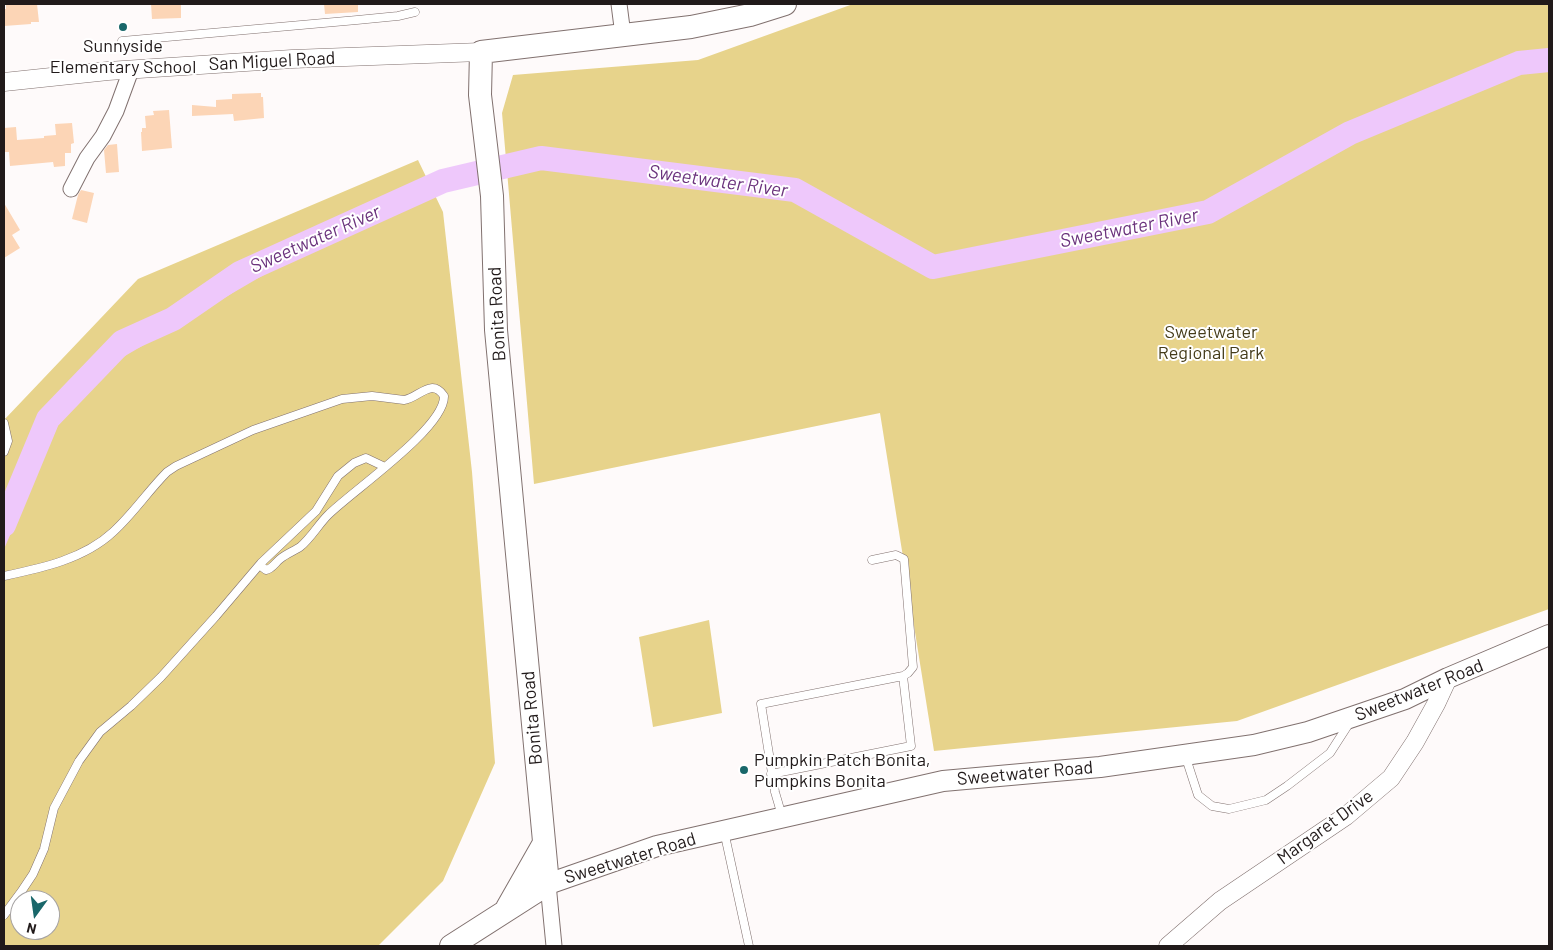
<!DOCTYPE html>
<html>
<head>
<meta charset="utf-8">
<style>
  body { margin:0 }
  #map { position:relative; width:1553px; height:950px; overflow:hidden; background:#fefafa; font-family:Barlow,sans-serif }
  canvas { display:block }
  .frame { position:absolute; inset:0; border:5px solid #211a1a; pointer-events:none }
  .north { position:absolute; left:10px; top:890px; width:50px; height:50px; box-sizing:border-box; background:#fff; border:1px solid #a6a3a3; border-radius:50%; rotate:194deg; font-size:14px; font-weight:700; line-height:20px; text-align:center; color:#211a1a }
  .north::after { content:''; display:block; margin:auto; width:18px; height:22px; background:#19676a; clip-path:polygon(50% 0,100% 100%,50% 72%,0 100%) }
</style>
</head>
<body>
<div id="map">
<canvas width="1553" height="950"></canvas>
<div class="frame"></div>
<div class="north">N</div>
</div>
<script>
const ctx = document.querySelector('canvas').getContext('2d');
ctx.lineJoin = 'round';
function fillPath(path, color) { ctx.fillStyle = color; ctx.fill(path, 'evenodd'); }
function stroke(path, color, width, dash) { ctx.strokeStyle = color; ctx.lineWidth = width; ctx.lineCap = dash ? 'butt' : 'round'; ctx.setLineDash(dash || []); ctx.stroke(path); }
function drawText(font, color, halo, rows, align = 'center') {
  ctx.font = font + ' Barlow,sans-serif'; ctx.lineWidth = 4; ctx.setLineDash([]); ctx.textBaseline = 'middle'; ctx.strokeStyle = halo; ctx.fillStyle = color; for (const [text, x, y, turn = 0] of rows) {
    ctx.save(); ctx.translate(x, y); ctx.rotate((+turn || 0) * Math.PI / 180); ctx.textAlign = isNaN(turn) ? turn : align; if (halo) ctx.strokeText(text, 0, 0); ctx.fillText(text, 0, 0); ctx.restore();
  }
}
fillPath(new Path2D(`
  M853,4H1549V609L1237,721L934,751L880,413L534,484L502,113L513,75L698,60Z
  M418,160L443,212L472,472L495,763L443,881L378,946H4V420L138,279ZM20,900H50V930H20Z
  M709,620L722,713L653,727L639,637Z`), '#e7d38b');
fillPath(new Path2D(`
  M419,195L422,202L279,266L113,363L58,425L4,549V536L51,424L112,359L284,257Z`), '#eec8fb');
stroke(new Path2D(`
  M4,525L48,419L122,342L173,319L240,273L443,181L541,158L795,190L933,267L1208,212L1350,133L1519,63L1549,60`), '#eec8fb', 24);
fillPath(new Path2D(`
  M6,4H37L39,22H31V24L4,26V9H6Z
  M151,4H181V18L152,19Z
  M324,4H358V12L325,14Z
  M261,93V97H263L264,118L234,121L233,114L192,116V105L216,107V100L232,99V94Z
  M169,110L172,148L142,151L141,132H142V128H146L145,116L154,115L153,111Z
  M72,123L74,143L71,144V153H65V166L54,167L53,162L10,166L9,152H4V128L16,127L17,140L44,138V136L56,135L55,124Z
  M117,144L119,172L106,173L104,150L108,145Z
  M81,190L94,193L87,223L72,219L78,195Z
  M4,203L20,230L12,235L20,248L4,258Z`), '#fcd5b6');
const service = new Path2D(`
  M122,41L357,20L398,16L415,12
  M4,423L8,441L4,452
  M4,576C42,568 84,559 113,532C133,514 148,491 167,472L176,466L253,430L342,399L372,396L404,400C419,398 431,377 444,396C445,428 352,491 328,515C318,525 311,538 300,547C294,551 286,554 280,559C275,563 272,569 266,570L262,567L261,563L316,511L338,476L354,463L366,458L385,467
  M1185,755L1198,795L1212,806L1229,809L1266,800L1287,786L1330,753L1350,722
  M771,774L911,746L903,676
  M782,816L775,792L761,704L903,676L908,673L913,667L904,559L896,555L872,560
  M724,831L749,946
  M4,915L21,892L33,874L44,849L54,808L79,761L100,732L131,706L161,677L216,616L261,563`);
const minor = new Path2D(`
  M619,4L623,35
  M71,189L87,158L103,136L116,111L131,70
  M548,884L554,946`);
const tertiary = new Path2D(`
  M4,82L108,71L292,59L481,52
  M1168,946L1220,901L1346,816L1391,778L1415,742L1436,704L1448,678`);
const secondary = new Path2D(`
  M548,884L657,846L943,781L1100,767L1254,745L1308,732L1405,699L1448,678L1549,635`);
const primary = new Path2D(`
  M507,908L544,843
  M451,946L548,884L496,330L492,196L480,95L481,52L691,27L750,15L785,4`);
stroke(service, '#81716f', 9);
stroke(minor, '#81716f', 17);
stroke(tertiary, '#81716f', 19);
stroke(secondary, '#81716f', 22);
stroke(primary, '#81716f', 24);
stroke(service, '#fff', 8);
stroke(minor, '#fff', 15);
stroke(tertiary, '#fff', 18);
stroke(secondary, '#fff', 20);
stroke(primary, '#fff', 22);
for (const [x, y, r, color] of [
  [123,27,5,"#19676a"],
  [744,770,5,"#19676a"]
]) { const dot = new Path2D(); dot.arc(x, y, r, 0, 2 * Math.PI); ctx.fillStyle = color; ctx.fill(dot); stroke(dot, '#fff', 2); }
drawText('18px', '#211a1a', '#fff', [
  ["Sunnyside",123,46],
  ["Elementary School",123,67],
  ["Pumpkin Patch Bonita,",754,760,"left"],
  ["Pumpkins Bonita",754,781,"left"]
]);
drawText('18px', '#211a1a', '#fff', [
  ["San Miguel Road",272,61,-3],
  ["Bonita Road",497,314,-93],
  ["Sweetwater Road",1419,690,-22],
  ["Bonita Road",532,718,-95],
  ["Sweetwater Road",1025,773,-5],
  ["Margaret Drive",1325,827,-36],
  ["Sweetwater Road",630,858,-17]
]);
drawText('18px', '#453c1a', '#fff', [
  ["Sweetwater",1211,332],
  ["Regional Park",1211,353]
]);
drawText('italic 19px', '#6b337d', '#fff', [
  ["Sweetwater River",718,181,8],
  ["Sweetwater River",1129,228,-11],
  ["Sweetwater River",315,239,-24]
]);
</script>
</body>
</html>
